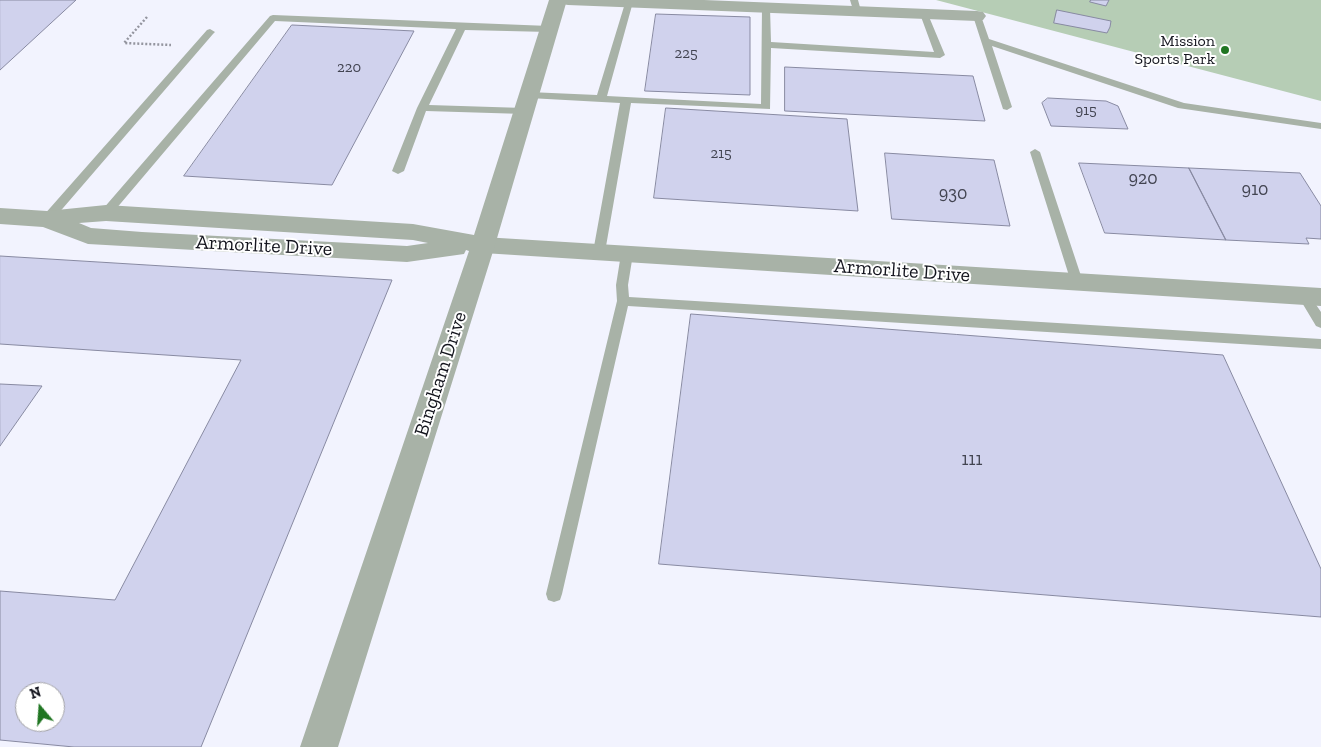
<!DOCTYPE html>
<html>
<head>
<meta charset="utf-8">
<style>
  body { margin:0 }
  #map { position:relative; width:1321px; height:747px; overflow:hidden; background:#f2f3fe; font-family:"Zilla Slab",serif }
  canvas { display:block }
  .north { position:absolute; left:15px; top:682px; width:50px; height:50px; box-sizing:border-box; background:#fff; border:1px solid #a1a1a5; border-radius:50%; rotate:342deg; font-size:14px; font-weight:700; line-height:20px; text-align:center; color:#13141d }
  .north::after { content:''; display:block; margin:auto; width:18px; height:22px; background:#207622; clip-path:polygon(50% 0,100% 100%,50% 72%,0 100%) }
</style>
</head>
<body>
<div id="map">
<canvas width="1321" height="747"></canvas>
<div class="north">N</div>
</div>
<script>
const ctx = document.querySelector('canvas').getContext('2d');
ctx.lineJoin = 'round';
function fillPath(path, color) { ctx.fillStyle = color; ctx.fill(path, 'evenodd'); }
function stroke(path, color, width, dash) { ctx.strokeStyle = color; ctx.lineWidth = width; ctx.lineCap = dash ? 'butt' : 'round'; ctx.setLineDash(dash || []); ctx.stroke(path); }
function drawText(font, color, halo, rows, align = 'center') {
  ctx.font = font + ' "Zilla Slab",serif'; ctx.lineWidth = 4; ctx.setLineDash([]); ctx.textBaseline = 'middle'; ctx.strokeStyle = halo; ctx.fillStyle = color; for (const [text, x, y, turn = 0] of rows) {
    ctx.save(); ctx.translate(x, y); ctx.rotate((+turn || 0) * Math.PI / 180); ctx.textAlign = isNaN(turn) ? turn : align; if (halo) ctx.strokeText(text, 0, 0); ctx.fillText(text, 0, 0); ctx.restore();
  }
}
fillPath(new Path2D(`
  M936,0H1321V101Z`), '#b6cdb5');
const building = new Path2D(`
  M0,0H76L0,70Z
  M1091,0H1109L1106,6L1090,2Z
  M1057,10L1111,21L1110,27L1107,33L1054,23Z
  M656,14L750,17V95L645,91Z
  M292,25L414,31L332,185L184,176Z
  M785,67L973,76L985,121L785,111Z
  M1048,98L1106,101L1118,106L1128,129L1051,126L1042,103Z
  M666,108L847,119L858,211L654,198Z
  M885,153L994,160L1010,226L892,219Z
  M1079,163L1189,168L1226,240L1105,233Z
  M1189,168L1300,173L1321,206V239L1306,238L1309,244L1226,240Z
  M0,256L392,280L201,747H74L0,740V591L115,600L241,360L0,344ZM25,692H55V722H25Z
  M691,314L1223,355L1321,569V617L659,564Z
  M0,384L42,386L0,446Z`);
fillPath(building, '#d0d2ed');
stroke(building, '#888aa2', 1);
stroke(new Path2D(`
  M147,17L124,43L171,45`), '#94959f', 2.5, [2, 2]);
fillPath(new Path2D(`
  M626,0L633,2L607,96L761,104L762,8L766,5L770,8L771,42L934,52L920,14L924,11L927,12L945,55L940,58L771,48L770,109L631,103L605,252L599,256L593,252L620,103L529,98L524,95L529,92L597,95Z
  M850,0H858L861,11L860,13H854Z
  M977,13L981,16L989,39L1184,103L1321,123V129L1178,108L992,46L1012,107L1007,110L1003,109L973,16Z
  M273,15L549,26L554,29L549,32L465,30L429,105L524,108L529,111L524,114L426,111L404,171L398,174L392,171L417,108L456,29L275,21L110,216H102L100,213L102,210L270,16Z
  M210,29L215,32L213,34L51,222H43L41,219L43,216L207,30Z
  M1035,149L1040,152L1083,282L1081,285H1073L1071,282L1030,152Z
  M627,250L633,254L628,285L629,297L1321,339V349L628,306L562,594L560,600L554,602L548,600L546,594L617,301L616,285L621,254Z
  M1304,291L1308,293L1321,312V328L1316,326L1298,296L1300,293Z`), '#a8b2a7');
fillPath(new Path2D(`
  M559,0H704L977,11L983,12L986,16L983,20L977,21L568,5L562,4Z
  M483,237L1321,288V306L483,253L474,251L471,245L474,239Z`), '#a8b2a7');
fillPath(new Path2D(`
  M549,0H567L495,245L338,747H300L469,251L466,250L464,254L407,262L88,244L43,227L0,224V208L47,211L106,205L413,224L474,235ZM106,221L413,240L428,243L407,246L142,232L91,228L79,223Z`), '#a8b2a7');
for (const [x, y, r, color] of [
  [1225,50,5,"#207622"]
]) { const dot = new Path2D(); dot.arc(x, y, r, 0, 2 * Math.PI); ctx.fillStyle = color; ctx.fill(dot); stroke(dot, '#fff', 2); }
drawText('15px', '#424451', null, [
  ["225",686,54],
  ["220",349,68],
  ["915",1086,111],
  ["215",721,154]
]);
drawText('16px', '#13141d', '#fff', [
  ["Mission",1215,41],
  ["Sports Park",1215,59]
], 'right');
drawText('18px', '#424451', null, [
  ["920",1143,179],
  ["910",1255,190],
  ["930",953,194],
  ["111",972,460]
]);
drawText('20px', '#13141d', '#fff', [
  ["Armorlite Drive",264,246,3],
  ["Armorlite Drive",902,271,4],
  ["Bingham Drive",441,374,-72]
]);
</script>
</body>
</html>
